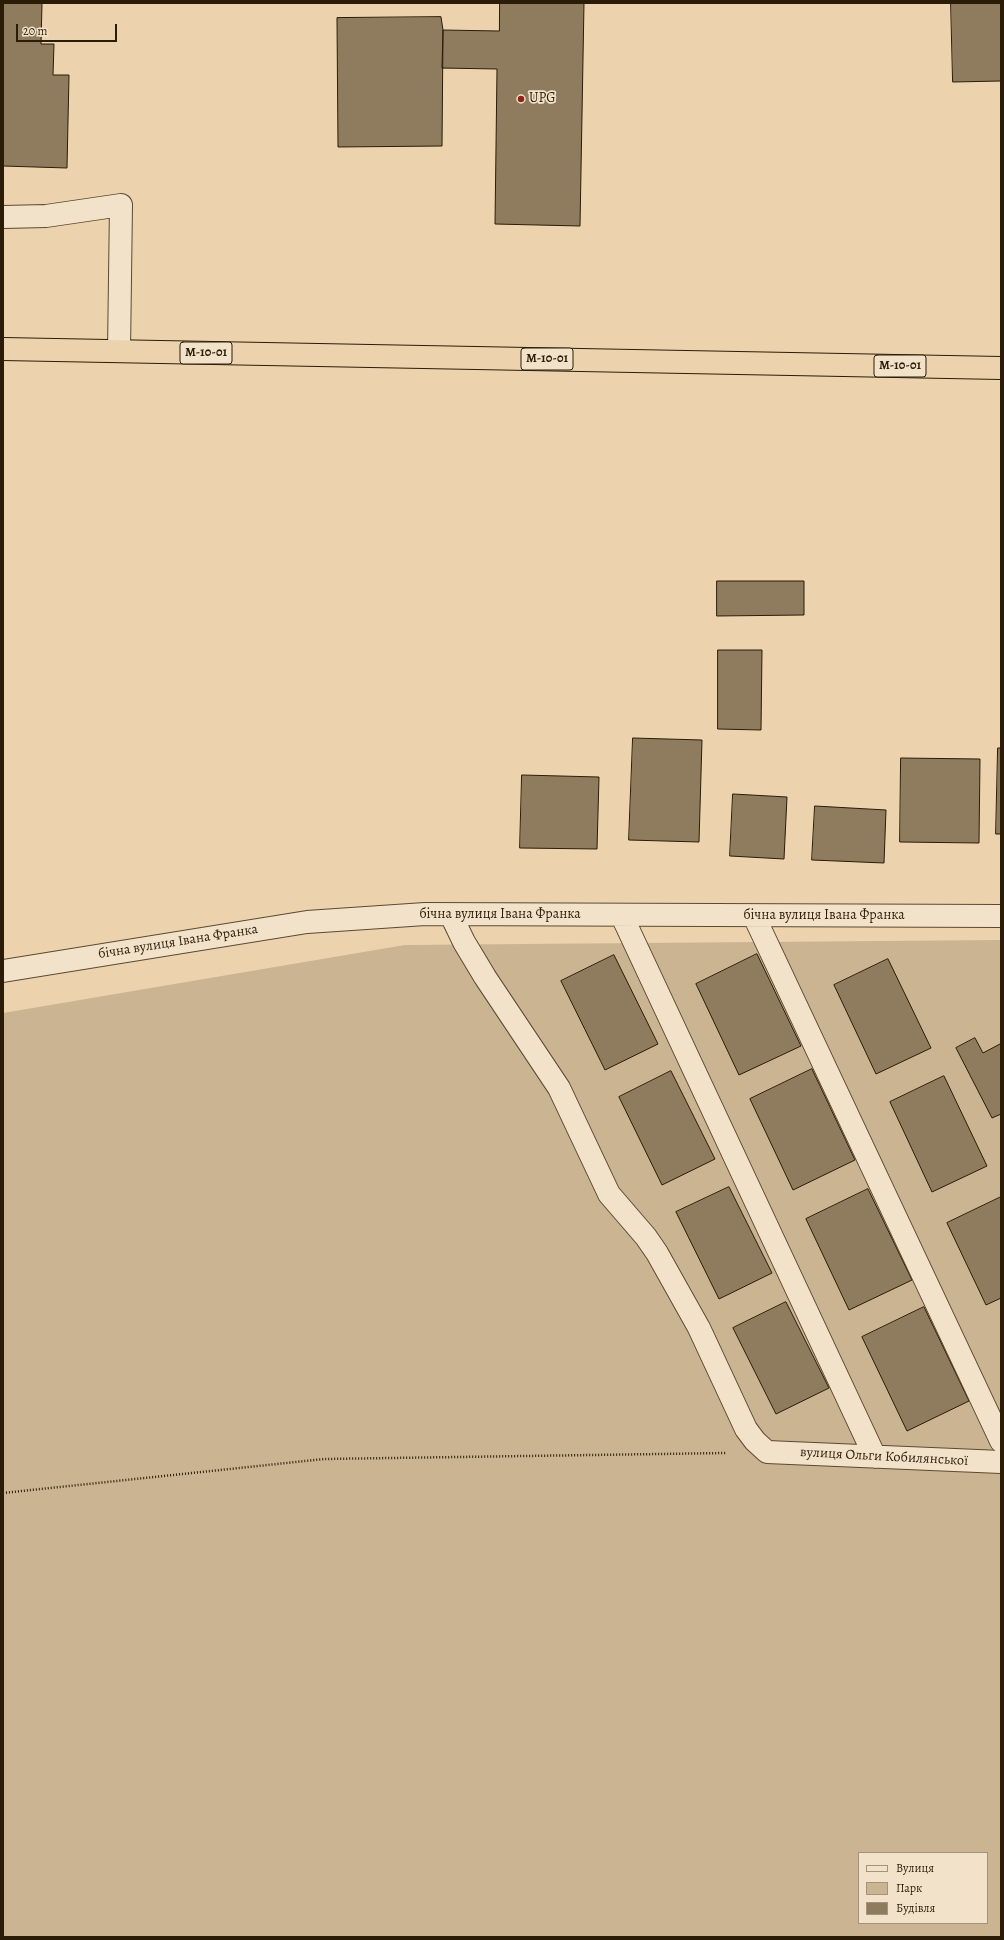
<!DOCTYPE html>
<html>
<head>
<meta charset="utf-8">
<style>
  body { margin:0 }
  #map { position:relative; width:1004px; height:1940px; overflow:hidden; background:#ecd3ae; font-family:Alegreya,serif }
  canvas { display:block }
  .frame { position:absolute; inset:0; border:4px solid #2b1c07; pointer-events:none }
  .legend { position:absolute; left:858px; top:1852px; width:130px; height:72px; box-sizing:border-box; background:#f3e2ca; border:1px solid #a3937c; margin:0; padding:5px 7px; list-style:none; font-size:12px; color:#2b1c07 }
  .legend li { display:flex; align-items:center; gap:8px; height:20px }
  .legend b { width:20px; border:1px solid #a3937c }
  .scale { position:absolute; left:16px; top:24px; width:101px; height:18px; box-sizing:border-box; border:2px solid #2b1c07; border-top:0; padding-left:5px; font-size:12px; line-height:14px; white-space:nowrap; color:#2b1c07; -webkit-text-stroke:3px #f3e2ca; paint-order:stroke }
</style>
</head>
<body>
<div id="map">
<canvas width="1004" height="1940"></canvas>
<div class="frame"></div>
<ul class="legend">
<li><b style="height:5px;background:#f3e2ca"></b>Вулиця</li>
<li><b style="height:11px;background:#cbb492"></b>Парк</li>
<li><b style="height:11px;background:#8f7b5e"></b>Будівля</li>
</ul>
<div class="scale">20 m</div>
</div>
<script>
const ctx = document.querySelector('canvas').getContext('2d');
ctx.lineJoin = 'round';
function fillPath(path, color) { ctx.fillStyle = color; ctx.fill(path, 'evenodd'); }
function stroke(path, color, width, dash) { ctx.strokeStyle = color; ctx.lineWidth = width; ctx.lineCap = dash ? 'butt' : 'round'; ctx.setLineDash(dash || []); ctx.stroke(path); }
function drawText(font, color, halo, rows, align = 'center') {
  ctx.font = font + ' Alegreya,serif'; ctx.lineWidth = 3.5; ctx.setLineDash([]); ctx.textBaseline = 'middle'; ctx.strokeStyle = halo; ctx.fillStyle = color; for (const [text, x, y, turn = 0] of rows) {
    ctx.save(); ctx.translate(x, y); ctx.rotate((+turn || 0) * Math.PI / 180); ctx.textAlign = isNaN(turn) ? turn : align; if (halo) ctx.strokeText(text, 0, 0); ctx.fillText(text, 0, 0); ctx.restore();
  }
}
fillPath(new Path2D(`
  M1001,940V1937H3V1013L405,945ZM859,1853H987V1923H859Z`), '#cbb492');
const building = new Path2D(`
  M3,3H42L41,44H54L53,75H69L67,168L3,166Z
  M500,3H584L580,226L495,224L497,69L442,68L443,30L499,31Z
  M951,3H1001V81L953,82Z
  M441,17L443,30L442,146L338,147L337,18Z
  M717,581H804V615L717,616Z
  M718,650H762L761,730L718,729Z
  M633,738L702,740L699,842L629,840Z
  M998,748H1001V834H996Z
  M901,758L980,759L979,843L900,842Z
  M522,775L599,777L597,849L520,848Z
  M733,794L787,797L784,859L730,856Z
  M815,806L886,810L884,863L812,860Z
  M757,954L801,1046L739,1075L696,984Z
  M614,955L658,1044L605,1070L561,981Z
  M888,959L931,1048L876,1074L834,985Z
  M975,1038L983,1053L1000,1044L1001,1046V1114L992,1118L956,1048Z
  M812,1069L855,1160L793,1190L750,1099Z
  M671,1071L715,1159L662,1185L619,1097Z
  M944,1076L987,1166L932,1192L890,1102Z
  M729,1187L772,1273L719,1299L676,1212Z
  M868,1189L912,1280L849,1310L806,1219Z
  M1001,1197V1298L986,1305L947,1223Z
  M786,1302L829,1388L776,1414L733,1328Z
  M924,1307L969,1401L907,1431L862,1337Z`);
fillPath(building, '#8f7b5e');
stroke(building, '#2b1c07', 1);
const minor = new Path2D(`
  M3,217L46,216L121,205L119,351
  M451,915L464,942L485,977L559,1088L609,1194L646,1237L657,1253L699,1328L746,1429L755,1441L767,1452L1001,1462
  M622,916L875,1457
  M754,916L1001,1441
  M3,971L307,922L425,914L1001,916`);
const highway = new Path2D(`
  M3,349L1001,368`);
stroke(minor, '#5b4a31', 24);
stroke(highway, '#2b1c07', 24);
stroke(new Path2D(`
  M3,1493L324,1459L726,1453`), '#2b1c07', 2.5, [1, 2]);
stroke(minor, '#f3e2ca', 22);
stroke(highway, '#ecd3ae', 22);
for (const [x, y, r, color] of [
  [521,99,4,"#8f2418"]
]) { const dot = new Path2D(); dot.arc(x, y, r, 0, 2 * Math.PI); ctx.fillStyle = color; ctx.fill(dot); stroke(dot, '#f3e2ca', 1.5); }
for (const [x, y, w] of [
  [206,353,52],
  [547,359,52],
  [900,366,52]
]) { const box = new Path2D(); box.roundRect(x - w / 2, y - 11, w, 22, 3); ctx.fillStyle = '#f3e2ca'; ctx.fill(box); stroke(box, '#2b1c07', 1); }
drawText('bold 13px', '#2b1c07', null, [
  ["М-10-01",206,353],
  ["М-10-01",547,359],
  ["М-10-01",900,366]
]);
drawText('14px', '#2b1c07', '#f3e2ca', [
  ["UPG",529,99]
], 'left');
drawText('14px', '#2b1c07', '#f3e2ca', [
  ["бічна вулиця Івана Франка",500,915],
  ["бічна вулиця Івана Франка",824,916],
  ["бічна вулиця Івана Франка",178,942,-9],
  ["вулиця Ольги Кобилянської",884,1457,3]
]);
</script>
</body>
</html>
